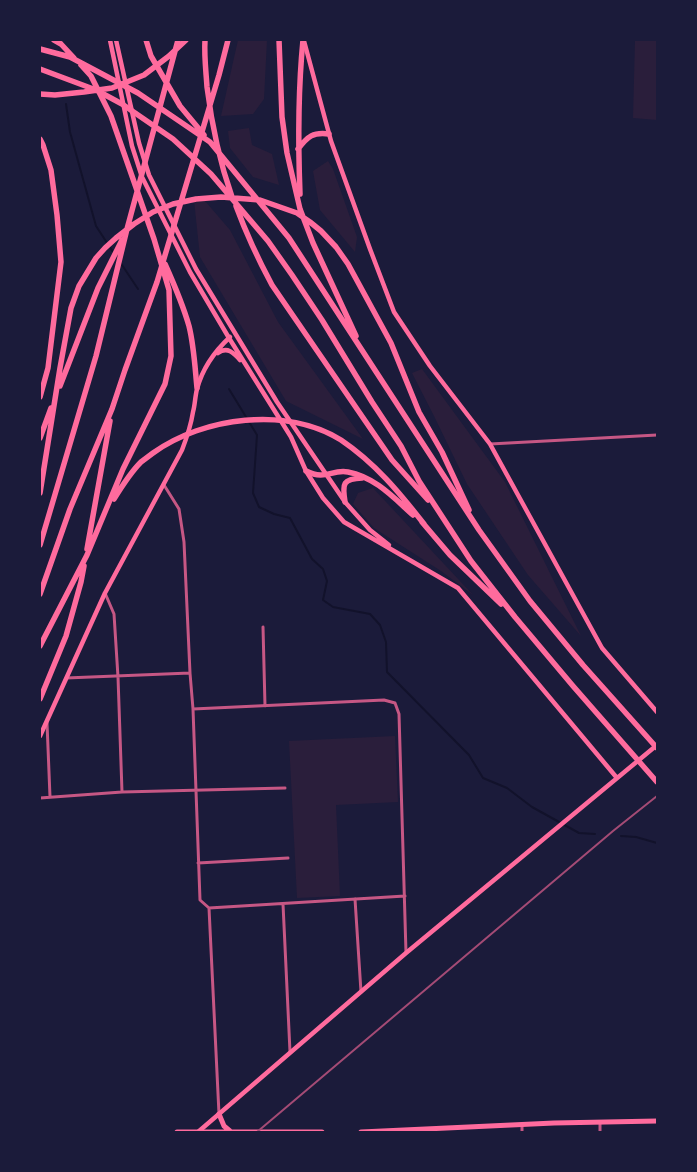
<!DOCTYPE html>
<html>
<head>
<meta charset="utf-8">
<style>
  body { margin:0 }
  #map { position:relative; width:697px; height:1172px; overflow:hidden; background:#1b1b3a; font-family:"Sofia Sans Condensed",sans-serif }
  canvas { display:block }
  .frame { position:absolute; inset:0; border:41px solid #1b1b3a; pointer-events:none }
</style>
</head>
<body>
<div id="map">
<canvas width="697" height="1172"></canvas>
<div class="frame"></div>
</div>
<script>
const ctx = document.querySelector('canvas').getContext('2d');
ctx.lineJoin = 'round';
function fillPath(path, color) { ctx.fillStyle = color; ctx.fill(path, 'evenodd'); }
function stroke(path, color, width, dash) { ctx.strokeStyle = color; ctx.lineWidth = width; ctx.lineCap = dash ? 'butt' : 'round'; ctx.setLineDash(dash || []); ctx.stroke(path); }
fillPath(new Path2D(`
  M238,40H267L264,99L253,114L221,116Z
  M635,40H657V120L633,118Z
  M249,128L252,145L272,154L279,185L253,177L230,148L228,131Z
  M328,161L333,169L357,237L355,252L320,210L313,171Z
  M194,200L205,201L230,230L278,322L363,439L286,401L200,257Z
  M422,369L505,482L581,636L528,575L467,484L434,416L412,373Z
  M373,488L473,595L441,571L374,528L353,504L358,493Z
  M395,736L398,802L336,805L340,896L297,898L289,741Z`), '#2a1e3b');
stroke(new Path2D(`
  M66,104L70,132L96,226L113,252
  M120,262L138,289
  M229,389L257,435L253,493L259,507L274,514L290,518L312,559L323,569L327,581L323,600L333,607L370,614L380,625L386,642L387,672L469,755L483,778L507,788L532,807L579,833L595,834
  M621,836L636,837L657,843`), '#12122b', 2);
stroke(new Path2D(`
  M490,444L657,435
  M164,485L179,509L184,542L190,673L193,709L200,900L209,908L219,1114
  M105,593L114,614L118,677L122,792
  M263,627L265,706
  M66,678L190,673
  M193,709L384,700L395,703L399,714L406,953
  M47,723L50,797
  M40,798L122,792L285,788
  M198,863L288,858
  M355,899L361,992
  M283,904L290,1052
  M209,908L405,896
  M600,1123V1132
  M522,1125V1132`), '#c65784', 3);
stroke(new Path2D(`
  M110,40L132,146L142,177L190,272L229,338L291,437L306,471L323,498L344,522L458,588L617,778
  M116,40L139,143L149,175L196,269L277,402L345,502L370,530L389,545
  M304,41L331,141L370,249L394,312L430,366L490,444L602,648L657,712
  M218,353C227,346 234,353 240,360
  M40,736L105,593L182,450C187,437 191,425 193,412C195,405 195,397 197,389C202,370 215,351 230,337
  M198,1132L406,953L657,745`), '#ff6b9d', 4.5);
stroke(new Path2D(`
  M219,1114L224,1126L230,1131
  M177,1132H322
  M361,1132L554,1123L657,1121`), '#ff6b9d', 5);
stroke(new Path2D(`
  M54,40L61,44L74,58
  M146,40L151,56L180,106L204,135
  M205,40C204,56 206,71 207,87C212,127 219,160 232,197
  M279,40L282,117L287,153L300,209L313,243L356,336
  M40,49L70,57L138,93L210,142L289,238L479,530L530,601L583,665L657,748
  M40,69L96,90L122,104L173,139L211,174L268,241L292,275L322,320L372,402L401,446L419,481L471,561L515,617L573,686L657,782
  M40,94L55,95L84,92L112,88L144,75L169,56L186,40
  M40,139L43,145L51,170L57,215L61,262L48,368L40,397
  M298,149C308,136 313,132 329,134
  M300,194C298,143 298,91 303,40
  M236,206C246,233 258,259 272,285L392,460L428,500
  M165,264C174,284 183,305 189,326C194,346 195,368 197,388
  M60,386L98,288L122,240
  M40,438L51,408
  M306,471C326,481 331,469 348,472C375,477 394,498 413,515
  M40,493L60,368L71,308L79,286L96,258L105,248L116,238L134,224L153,212L173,204L196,199L221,197L260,200L297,213L310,222L321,231L336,247L348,264L391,343L419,412L442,452L469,510
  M114,499C122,486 130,473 141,462C145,459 149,456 153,453C203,417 287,406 341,440C375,463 399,492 424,524
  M345,502C342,483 343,479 362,478
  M422,522L450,555L501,604
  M40,545L96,356L127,229L178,40
  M87,549L110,421
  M40,594L70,509L112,409L125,370L157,282L219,75L228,40
  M40,646L87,555L123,469L165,384L171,356L169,290L154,239L111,116L91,76L81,65
  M40,699L66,636L81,582L84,566`), '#ff6b9d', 5.5);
stroke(new Path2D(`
  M257,1132L613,831L657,796`), '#a44b75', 2);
</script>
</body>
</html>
